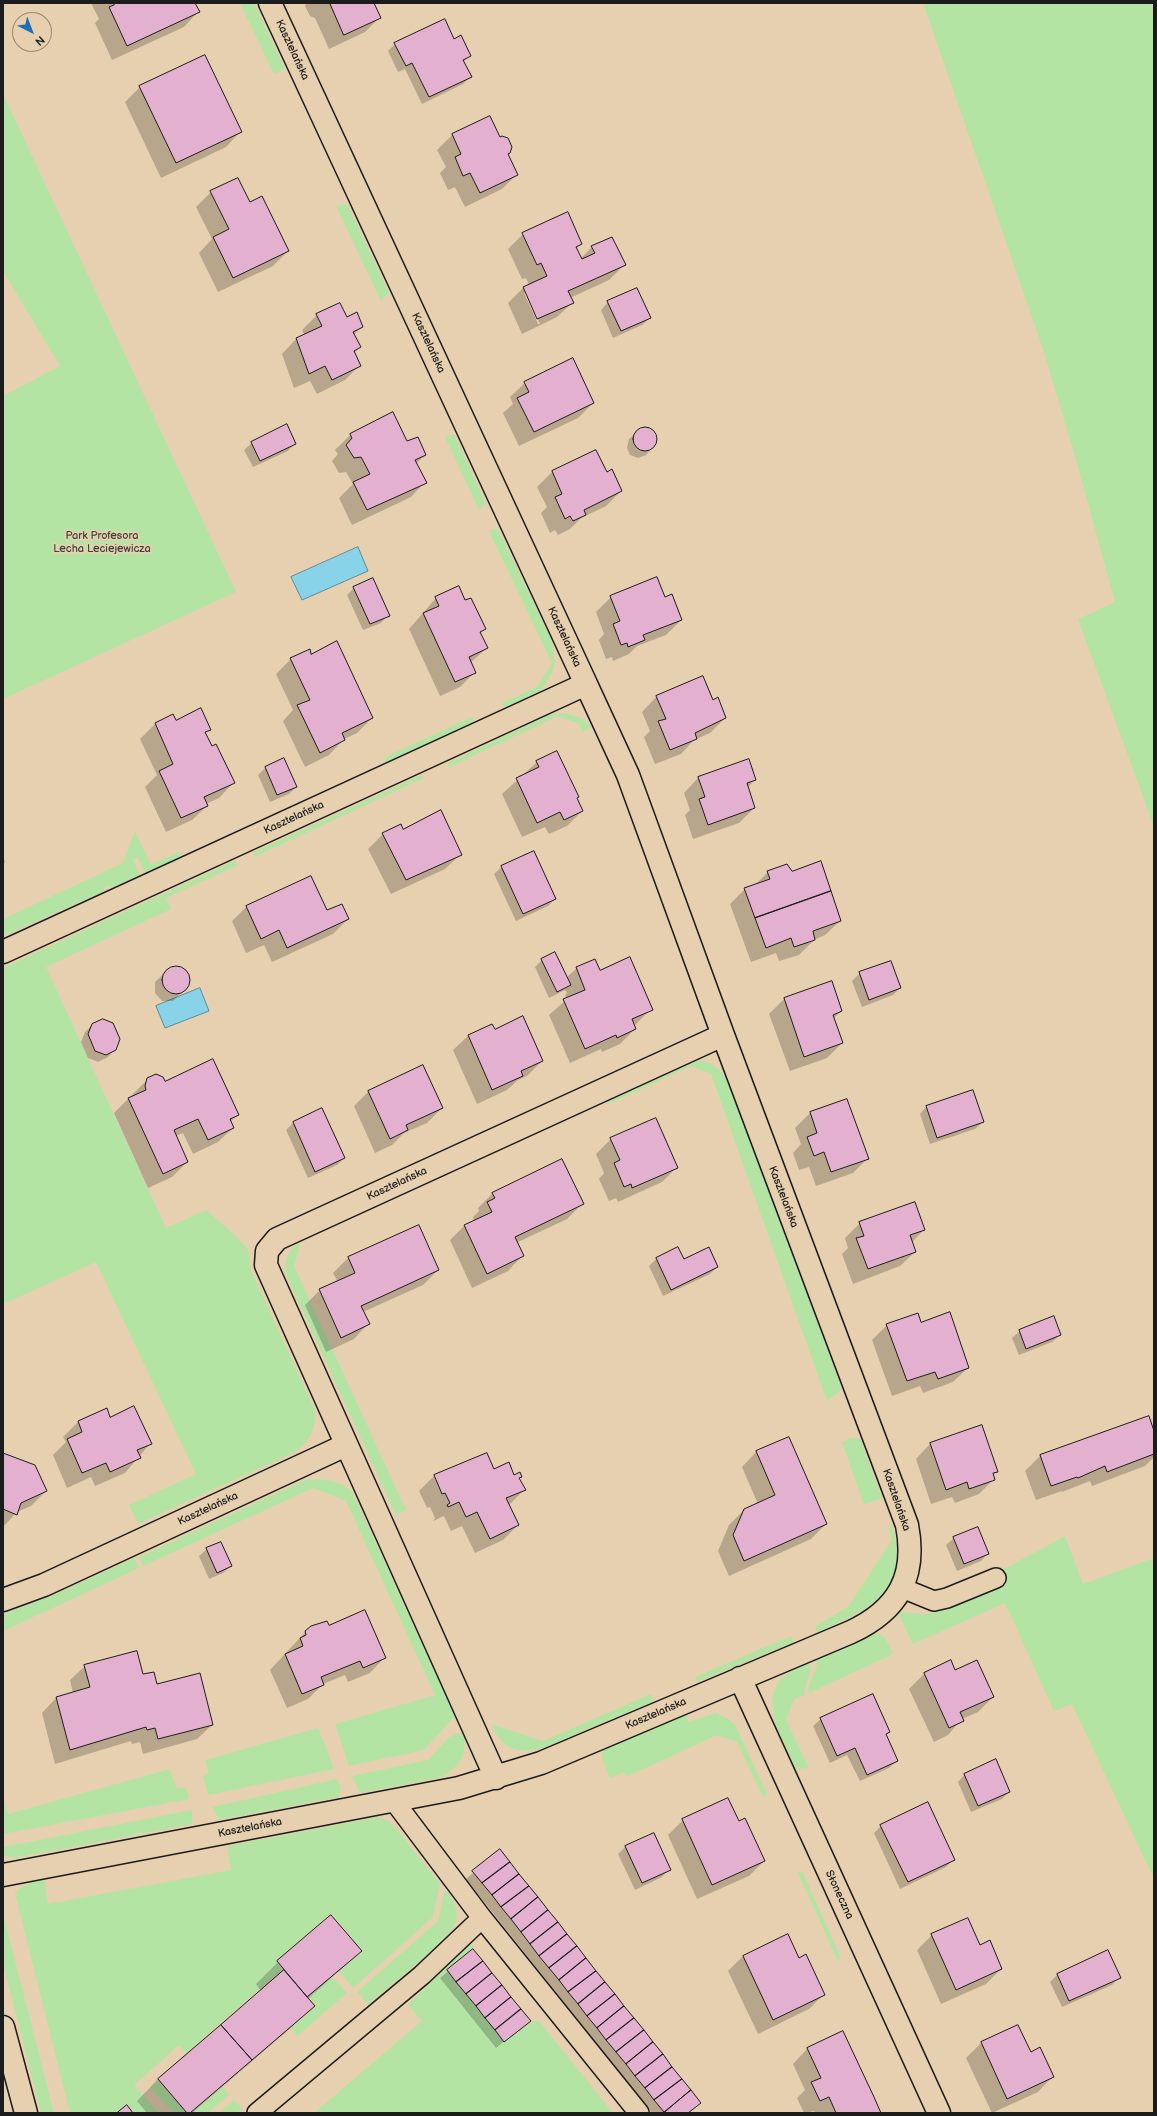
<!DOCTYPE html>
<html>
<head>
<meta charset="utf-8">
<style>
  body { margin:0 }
  #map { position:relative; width:1157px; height:2116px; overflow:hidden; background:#e6d0af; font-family:"Balsamiq Sans",sans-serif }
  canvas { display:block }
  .frame { position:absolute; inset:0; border:4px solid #1c1c1c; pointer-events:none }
  .north { position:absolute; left:12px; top:12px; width:40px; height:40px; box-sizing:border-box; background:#e6d0af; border:1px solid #958874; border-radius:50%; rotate:138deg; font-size:11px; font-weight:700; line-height:16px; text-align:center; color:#1c1c1c }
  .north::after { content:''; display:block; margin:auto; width:14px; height:18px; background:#1f6fb2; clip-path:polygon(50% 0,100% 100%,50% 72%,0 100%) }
</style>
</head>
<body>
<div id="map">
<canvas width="1157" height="2116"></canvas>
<div class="frame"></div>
<div class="north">N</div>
</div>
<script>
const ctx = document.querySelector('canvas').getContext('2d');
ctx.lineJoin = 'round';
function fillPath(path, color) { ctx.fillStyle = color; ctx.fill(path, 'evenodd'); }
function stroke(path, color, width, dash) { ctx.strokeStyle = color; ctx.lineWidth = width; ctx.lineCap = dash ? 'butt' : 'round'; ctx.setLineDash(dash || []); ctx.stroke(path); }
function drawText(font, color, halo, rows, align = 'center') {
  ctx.font = font + ' "Balsamiq Sans",sans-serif'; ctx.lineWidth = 3.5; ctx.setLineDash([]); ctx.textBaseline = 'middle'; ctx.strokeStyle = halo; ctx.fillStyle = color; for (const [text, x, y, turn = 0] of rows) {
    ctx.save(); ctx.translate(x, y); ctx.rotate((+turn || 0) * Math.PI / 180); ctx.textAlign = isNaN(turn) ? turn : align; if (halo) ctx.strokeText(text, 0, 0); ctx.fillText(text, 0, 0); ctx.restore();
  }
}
fillPath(new Path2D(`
  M240,3H254L285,69L274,74Z
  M923,3H1154V827L1078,619L1115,602L1076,460L1043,349Z
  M3,94L236,592L3,699V396L60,366L3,271Z
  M347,204L389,293L381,301L336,206Z
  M454,434L486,503L479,510L445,437Z
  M493,529H498L552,641L555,662L552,673L543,688L537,693L505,708L502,703L537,687L552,663L489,531Z
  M564,713L584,719L591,727L583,732L579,724L558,716L447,768L448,763L548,715Z
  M474,716L473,723L385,763L383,758Z
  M421,775L424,778L254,857V852Z
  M135,831L151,865L178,852L181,857L145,873L138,858L133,860L140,875L111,888L110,885L105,887L103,892L3,936V919L123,863Z
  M234,861L238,865L166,898L171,909L46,967L166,1228L206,1210C215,1218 246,1243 249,1252C250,1256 249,1264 251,1270L314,1408C318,1427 309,1443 293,1453L138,1524L129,1505L196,1474L96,1262L3,1304V968Z
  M698,1061C710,1060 718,1068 726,1077L842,1389L827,1401L711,1074L691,1066L608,1104L607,1101Z
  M298,1243L300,1246L294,1266L406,1510L396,1515L286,1275C284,1262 287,1252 298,1243Z
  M852,1438L860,1439L882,1498L864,1505L842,1442Z
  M305,1480C321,1478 342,1480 353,1493L455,1716L424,1750L349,1766L335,1724L435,1695L346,1501L313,1488L143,1566L139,1557Z
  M892,1526C913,1591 867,1611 817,1632L815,1626L848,1607L892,1540L888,1528Z
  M1065,1536L1083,1584L1154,1558V1879L1072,1704L1054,1711L1005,1603L913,1644L898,1614L902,1612L928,1614L943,1610L1001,1586L995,1574Z
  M134,1558L139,1568L3,1631V1614L56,1594Z
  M878,1633L885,1638L893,1654L809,1693C806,1680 819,1672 817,1660Z
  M791,1636L794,1642L697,1682L695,1677Z
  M809,1663C814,1673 803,1684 805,1695L794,1699L786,1720L809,1768L796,1769C784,1742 755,1698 787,1674C794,1669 802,1667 809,1663Z
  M651,1694L654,1701L543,1748C516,1755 503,1749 491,1724L543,1741Z
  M715,1713L729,1719L735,1725L767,1794L763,1797L737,1742L717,1735L626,1777L624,1772L610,1778L602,1758V1750L685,1715L689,1722Z
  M318,1728L334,1769L208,1795L203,1776L209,1774L205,1760Z
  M463,1732C469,1754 459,1768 439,1778L360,1793L352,1776L428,1760L449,1737Z
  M170,1769L177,1789L186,1787L189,1799L3,1834V1795L8,1814Z
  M337,1779L341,1788L339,1797L219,1820L212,1807Z
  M192,1810V1824L15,1858L5,1856L3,1847Z
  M378,1817L387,1820L395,1827L440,1884L433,1917L353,1988L339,1971L363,1951L331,1913L276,1961L282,1970L186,2053L179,2045L134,2085L159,2113H134L127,2104L117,2113H70L15,1893C24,1884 32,1882 44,1879L48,1904L231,1870L227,1846Z
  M802,1871L841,1958L838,1961L798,1873Z
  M447,1891C454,1901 459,1910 456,1922C451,1938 384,1991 368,2004L357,1992L438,1921L444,1893Z
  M3,1914L54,2113H41L3,1964Z
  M470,1943L474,1947L446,1970L504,2042L532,2021H539L613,2113H314L422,2021L408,2005Z
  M332,1977L347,1993L297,2036L291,2028L316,2006L309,1997Z
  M158,2081L186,2113H173L150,2088Z
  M223,2087L229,2095L208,2113H191Z
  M234,2100L243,2109L238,2113H219Z`), '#b4e4a4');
const water = new Path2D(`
  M358,547L368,571L302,600L291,577Z
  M200,988L209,1011L165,1028L156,1006Z`);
fillPath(water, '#89d3e9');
stroke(water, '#5d8a97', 1);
fillPath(new Path2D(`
  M91,3H194L198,12L184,27L112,60L95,23L99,19Z
  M306,3H373L380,17L365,32L329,49L315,18L310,16L305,6Z
  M454,40L470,56L463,62L470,77L463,84L422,104L405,69L398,72L388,51L395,44Z
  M140,87L240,132L226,147L161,178L125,102Z
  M490,117L516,175L502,189L465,207L455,187L448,190L440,173L446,167L437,150L452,135Z
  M211,192L249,203L288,251L273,266L218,292L199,253L212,239L196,207Z
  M523,234L581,243L576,249L580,259L592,247L612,238L624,265L609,280L570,298L572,303L557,317L522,334L508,303L523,288L529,285L526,278L522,279L508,249ZM524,293H526L540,324H538Z
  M608,302L650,318L642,325L613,338L601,310Z
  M340,304L347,318L362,326L354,335L360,347L354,353L360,365L345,380L317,394L310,381L294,388L282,354L296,339L304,335L302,330L317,315Z
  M525,383L593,403L578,418L519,446L503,413L513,404L510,397Z
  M393,413L407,442L425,455L416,464L425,482L411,497L352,525L339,498L353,484L346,472L339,473L332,461L338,454L335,450L350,435Z
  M645,428L653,431L656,439L653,447L646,455L638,458L630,455L627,448L629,439L637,432Z
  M252,443H295L288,451L253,467L244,450Z
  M596,452L606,474L621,491L606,506L581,518L570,529L558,535L555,530L550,533L541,513L547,507L537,487L552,472Z
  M354,588L388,615L381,623L363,630L347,595Z
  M611,597L665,599L681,620L666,635L637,646L629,654L613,661L612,657L606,659L599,640L604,634L596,612Z
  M436,598L465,601L484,629L480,634L487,648L470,663L475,672L460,687L440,696L409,629Z
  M311,655L372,718L357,733L344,739L329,755L305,767L283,721L293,710L276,674L291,659Z
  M656,697L712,701L725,718L710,733L694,740L681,754L655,764L644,737L650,731L642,712Z
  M173,715L176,722L210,729L205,734L233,783L219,798L206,804L207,806L192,820L166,832L145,787L157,775L140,739L155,724Z
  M284,760L296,787L289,794L270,802L258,775L265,768Z
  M537,762L577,798L582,811L567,826L549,834L545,827L522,837L502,794Z
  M698,778L755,780L747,788L754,808L739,823L693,839L685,815L690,810L684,793Z
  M402,830L460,855L445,869L391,894L368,849L383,834Z
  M3,857L5,862L3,865Z
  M502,867L555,899L548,906L516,921L494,874Z
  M768,872H791L840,921L825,935L814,940L799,955L779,961L776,953L751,962L730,904L745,889L754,886Z
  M247,906L326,912L348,919L333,934L272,962L264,945L246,953L232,921Z
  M542,960L566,978L577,968L600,971L651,1009L634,1026L635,1029L620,1044L602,1052L601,1049L570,1063L549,1015L567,999L565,995L567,993L565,990L549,998L535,967Z
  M171,967H181L188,975V986L173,1001H162L155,993V982Z
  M860,973L900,988L893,995L862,1007L852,981Z
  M831,982L841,1011L833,1019L842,1043L827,1058L790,1071L769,1014L784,999Z
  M93,1024L115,1049L108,1057L98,1062L88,1058L81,1042L85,1032Z
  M492,1025L494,1030L542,1061L527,1076L518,1080L507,1090L477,1104L453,1050L468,1036Z
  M148,1079L165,1082L238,1115L230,1122L233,1128L218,1142L193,1154L183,1133L175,1136L187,1162L172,1177L148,1188L114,1113Z
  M368,1092L442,1108L427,1123L404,1133L392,1145L375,1153L354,1106Z
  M847,1100L868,1158L853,1173L816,1186L809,1167L799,1170L793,1153L801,1144L795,1128L810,1113Z
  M927,1106L983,1122L975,1129L930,1144L920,1114Z
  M322,1110L344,1158L337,1165L308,1178L286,1130L293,1123Z
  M655,1119L677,1167L662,1182L618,1202L616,1198L609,1201L599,1179L604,1173L596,1154L611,1139Z
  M493,1193L582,1204L567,1219L516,1243L522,1256L508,1271L472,1288L450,1240L465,1225L474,1221L473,1217L479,1211L478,1208Z
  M860,1223L924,1230L912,1242L915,1252L900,1266L853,1284L842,1254L848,1248L845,1238Z
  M418,1226L438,1270L423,1285L363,1312L368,1324L354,1339L326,1352L305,1305L320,1290L338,1282L333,1273L348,1258Z
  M677,1249L683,1260L717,1267L710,1274L663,1296L649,1266L656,1259Z
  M921,1323L968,1368L953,1382L923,1393L920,1386L892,1396L872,1340L887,1325Z
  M1020,1331L1060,1335L1052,1342L1019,1355L1012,1338Z
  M106,1409L110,1418L150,1444L125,1473L95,1486L91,1477L67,1488L53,1455L66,1442L63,1437L78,1422Z
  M1148,1418L1154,1434V1457L1145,1466L1092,1486L1090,1481L1062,1492V1491L1036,1500L1025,1471L1040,1456Z
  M981,1426L997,1471L992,1476L994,1479L979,1494L955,1503L952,1497L931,1504L916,1459L930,1444Z
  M756,1452L826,1524L811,1539L729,1576L718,1551L729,1525L744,1510L758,1504L742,1467Z
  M3,1454L46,1491L31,1506L17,1512L3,1527Z
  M486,1454L494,1470L520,1477L518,1479L524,1490L509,1505L518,1525L503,1540L475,1553L462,1526L451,1531L444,1516L433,1521L435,1518L430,1507L427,1508L419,1491L434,1476Z
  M954,1538L988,1553L981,1561L957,1571L946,1545Z
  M207,1549L231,1566L223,1573L209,1579L199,1556Z
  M327,1622L328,1626L384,1658L370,1673L348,1682L345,1675L323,1684L308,1699L287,1708L270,1670L311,1626Z
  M950,1662L954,1671L993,1697L978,1712L962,1719L948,1735L934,1742L909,1689L924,1674Z
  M85,1666L143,1676L212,1725L197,1739L143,1754L140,1742L132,1744L131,1741L55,1764L42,1713L56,1698L73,1693L70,1680Z
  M821,1719L889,1732L885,1735L897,1761L889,1768L860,1781L847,1755L830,1763L813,1726Z
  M965,1774L1009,1792L1002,1799L971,1812L958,1782Z
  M683,1820L764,1861L749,1876L697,1899L668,1835Z
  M881,1826L953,1860L946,1867L900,1889L874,1833Z
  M653,1834L669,1869L662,1877L635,1890L618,1854L625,1847Z
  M500,1851L699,2103L688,2113H652L466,1879Z
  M331,1916L361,1951L308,1999L313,2005L292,2027L192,2113H147L137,2101L158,2079L261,1991L256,1984L278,1962Z
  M932,1935L980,1946L1001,1969L986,1984L941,2004L917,1950Z
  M473,1950L529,2021L496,2048L440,1978Z
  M743,1956L799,1959L824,1994L809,2009L758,2034L728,1971Z
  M1057,1975L1119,1977L1112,1985L1062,2007L1050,1982Z
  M1017,2026L1030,2053L1052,2077L1038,2092L992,2113L966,2058L981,2043Z
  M807,2049L880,2113H815L814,2111L804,2113L797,2098L805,2090L793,2064Z`), '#0003');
const building = new Path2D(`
  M113,3H195L200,12L127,46L109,7L114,5Z
  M330,3H374L381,18L344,35Z
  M445,19L454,39L461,35L471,56L463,60L472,77L429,97L412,63L406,66L394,43Z
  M205,55L242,132L176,163L139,86Z
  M490,116L500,137L502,136L508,138L512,147L510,153L508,154L518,175L480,193L470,173L463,176L455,157L461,154L452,134Z
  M238,178L250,202L262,196L289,251L233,278L213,237L229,229L210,191Z
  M568,212L582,244L576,247L582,259L595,253L591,246L612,237L626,265L568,291L574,303L537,319L523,287L547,276L541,263L537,265L522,233Z
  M637,288L651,318L621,331L607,301Z
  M340,303L347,317L357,312L363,327L353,332L361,347L354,351L361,366L332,380L325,366L309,374L296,338L322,326L316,314Z
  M573,358L594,403L534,432L517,398L529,392L524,382Z
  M393,412L407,441L418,437L426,455L415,460L427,483L367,510L353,482L370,474L361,457L354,458L346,445L352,438L350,434Z
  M287,424L296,444L260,461L251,442Z
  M633 439a12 12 0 1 1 24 0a12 12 0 1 1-24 0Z
  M596,450L607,472L612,469L622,491L584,510L586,515L573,521L570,516L565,519L555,497L562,494L552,471Z
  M657,577L665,597L672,594L682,620L643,635L645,640L628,647L627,643L621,645L613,624L620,621L610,596Z
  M373,578L390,616L370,624L353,587Z
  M459,586L465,600L471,598L486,629L480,632L488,648L469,657L476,673L455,682L423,613L439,606L435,597Z
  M337,641L373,718L342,733L345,740L320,753L297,705L310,700L290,658L310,649L311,654Z
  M703,676L713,700L718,697L726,718L695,733L697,739L670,750L658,721L666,719L656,696Z
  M201,708L211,730L205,732L212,746L216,744L235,783L204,797L208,806L181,818L159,771L173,764L155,723L173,714L176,720Z
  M557,751L579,797L577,798L583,811L564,820L560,812L537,823L516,778L539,767L536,761Z
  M284,758L297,787L277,795L265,767Z
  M749,759L756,780L747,783L755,808L708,825L699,799L705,797L698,777Z
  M441,810L462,855L406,880L382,833L401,824L403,829Z
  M534,851L556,899L523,914L501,866Z
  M821,861L831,891L755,918L744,888L770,879L767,871L787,864L792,871Z
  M311,876L327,910L342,904L349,919L287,948L279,930L261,939L246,906Z
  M831,891L841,921L813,931L815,940L794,947L791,938L766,948L755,918Z
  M555,952L571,985L557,992L541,959Z
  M630,957L653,1010L632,1019L636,1029L617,1038L616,1035L585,1049L563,999L585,990L576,967L595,959L600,970Z
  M891,961L901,988L869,1000L859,972Z
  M162 980a14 14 0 1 1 28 0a14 14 0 1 1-28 0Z
  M832,981L842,1011L833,1015L843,1043L804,1057L784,998Z
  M523,1016L543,1061L521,1071L523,1076L492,1090L468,1035L492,1024L495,1029Z
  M103,1019L113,1023L120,1039L116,1050L106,1055L95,1051L88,1034L92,1024Z
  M213,1059L239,1115L230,1119L234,1128L208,1140L198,1119L174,1130L188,1162L163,1174L128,1098L146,1090L145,1086L147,1078L156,1074L163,1077L165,1081Z
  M423,1065L443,1108L406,1125L408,1130L390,1139L368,1091Z
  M973,1090L984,1122L937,1138L926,1106Z
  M847,1099L869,1159L831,1172L824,1152L814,1156L807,1137L817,1133L810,1112Z
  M322,1108L345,1158L315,1172L293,1122Z
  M656,1118L678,1168L632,1188L631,1184L624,1187L614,1163L620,1160L610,1138Z
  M562,1159L584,1204L515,1237L524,1256L487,1274L464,1225L492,1212L487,1202L495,1198L492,1193Z
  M915,1202L925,1230L910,1235L916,1252L868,1269L856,1238L864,1236L859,1222Z
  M419,1225L439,1270L361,1306L370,1324L341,1338L319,1289L355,1273L348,1257Z
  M678,1247L684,1259L709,1247L718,1267L671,1290L656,1258Z
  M950,1312L969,1368L938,1379L935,1372L907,1381L886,1324L918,1313L921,1322Z
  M1054,1316L1061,1335L1026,1349L1019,1330Z
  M134,1406L152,1444L137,1450L141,1458L110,1472L106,1463L82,1473L67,1439L82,1432L78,1421L107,1408L110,1417Z
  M1149,1416L1154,1431V1454L1107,1472L1105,1466L1078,1478L1077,1477L1051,1486L1040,1455Z
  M982,1425L998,1472L993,1473L995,1480L969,1489L967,1482L946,1490L930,1443Z
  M789,1437L827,1524L744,1561L733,1535L744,1509L775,1495L756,1451Z
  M3,1453L35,1465L47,1491L21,1503L17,1515L3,1509Z
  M487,1453L494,1469L509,1462L514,1475L520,1472L522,1477L519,1478L526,1490L506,1498L519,1525L490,1539L477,1512L466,1517L459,1502L448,1507L447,1505L450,1503L445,1493L442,1494L434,1475Z
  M978,1527L989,1554L964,1564L953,1537Z
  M221,1542L232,1566L217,1573L206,1548Z
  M365,1610L386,1658L363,1668L360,1661L321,1677L324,1685L302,1694L285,1654L303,1646L300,1638L306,1635L305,1631L311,1626L327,1621L329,1625Z
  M137,1651L143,1674L154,1672L157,1684L200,1673L213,1725L158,1739L155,1728L147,1730L146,1727L70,1750L56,1697L90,1687L84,1665Z
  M951,1660L955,1670L977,1660L994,1697L960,1712L964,1721L949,1728L924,1673Z
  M873,1694L890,1732L886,1734L898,1761L867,1775L855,1748L837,1756L820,1718Z
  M996,1759L1010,1792L978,1806L964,1774Z
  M728,1798L739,1821L745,1818L765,1861L712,1885L682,1819Z
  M928,1802L955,1860L908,1882L880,1825Z
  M654,1833L671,1870L642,1883L625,1846Z
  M500,1849L510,1862L482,1883L472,1871Z
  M510,1862L519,1874L492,1895L482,1883Z
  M519,1874L529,1886L501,1907L492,1895Z
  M529,1886L538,1897L511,1919L501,1907Z
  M538,1897L548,1910L521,1932L511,1919Z
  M548,1910L558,1922L530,1944L521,1932Z
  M331,1915L362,1951L307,1997L277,1961Z
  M968,1918L980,1945L990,1940L1002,1969L956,1990L931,1934Z
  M558,1922L567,1934L539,1956L530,1944Z
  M567,1934L577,1946L549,1968L539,1956Z
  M788,1934L799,1958L806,1954L825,1995L773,2020L743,1956Z
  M577,1946L586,1958L559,1980L549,1968Z
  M473,1949L483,1961L456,1982L447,1970Z
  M1108,1950L1121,1978L1069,2001L1057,1974Z
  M586,1958L596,1971L568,1992L559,1980Z
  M483,1961L492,1973L466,1994L456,1982Z
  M284,1970L315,2006L252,2060L221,2025Z
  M596,1971L605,1982L578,2004L568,1992Z
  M492,1973L502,1985L476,2006L466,1994Z
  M605,1982L615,1994L587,2016L578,2004Z
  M502,1985L511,1997L485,2018L476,2006Z
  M615,1994L624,2006L597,2028L587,2016Z
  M511,1997L521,2009L495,2030L485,2018Z
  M624,2006L634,2018L606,2040L597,2028Z
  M521,2009L531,2021L504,2042L495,2030Z
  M634,2018L644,2030L616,2052L606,2040Z
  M221,2025L252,2060L190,2113H187L158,2079Z
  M1018,2025L1031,2052L1040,2047L1054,2077L1007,2099L981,2042Z
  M644,2030L653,2042L626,2064L616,2052Z
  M843,2031L874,2097L881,2113H836L829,2097L820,2101L811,2082L821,2078L807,2048Z
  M653,2042L663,2054L635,2076L626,2064Z
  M663,2054L672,2067L645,2088L635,2076Z
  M672,2067L682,2079L654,2100L645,2088Z
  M682,2079L691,2090L664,2112L654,2100Z
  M691,2090L701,2103L688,2113H664Z
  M127,2105L133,2113H117Z`);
fillPath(building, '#e3b1cf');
stroke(building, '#1c1c1c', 1);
const lane = new Path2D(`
  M902,1588L934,1601L947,1598L996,1578
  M394,1801L482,1918L639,2113
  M257,2113L422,1975L482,1918`);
const street = new Path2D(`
  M3,952L586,684L270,3
  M3,1600L44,1585L346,1445
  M740,1678L939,2113
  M496,1778L266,1265L267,1251L277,1239L723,1035
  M3,1875L459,1788L541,1763L851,1632C898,1610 917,1577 907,1525L723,1035L628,775L586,684
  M3,2027L26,2113`);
stroke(lane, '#1c1c1c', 22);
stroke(street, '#1c1c1c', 25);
stroke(lane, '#e6d0af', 19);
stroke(street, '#e6d0af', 22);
drawText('11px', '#1c1c1c', '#e6d0af', [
  ["Kasztelańska",292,50,65],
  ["Kasztelańska",428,343,65],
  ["Kasztelańska",564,637,65],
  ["Kasztelańska",294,818,-25],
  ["Kasztelańska",397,1184,-25],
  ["Kasztelańska",783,1197,69],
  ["Kasztelańska",896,1500,71],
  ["Kasztelańska",208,1509,-25],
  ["Kasztelańska",656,1714,-23],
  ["Kasztelańska",250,1828,-11],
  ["Słoneczna",839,1895,65]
]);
drawText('11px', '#3a4437', '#e6d0af', [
  ["Park Profesora",102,536],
  ["Lecha Leciejewicza",102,549]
]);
</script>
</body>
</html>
